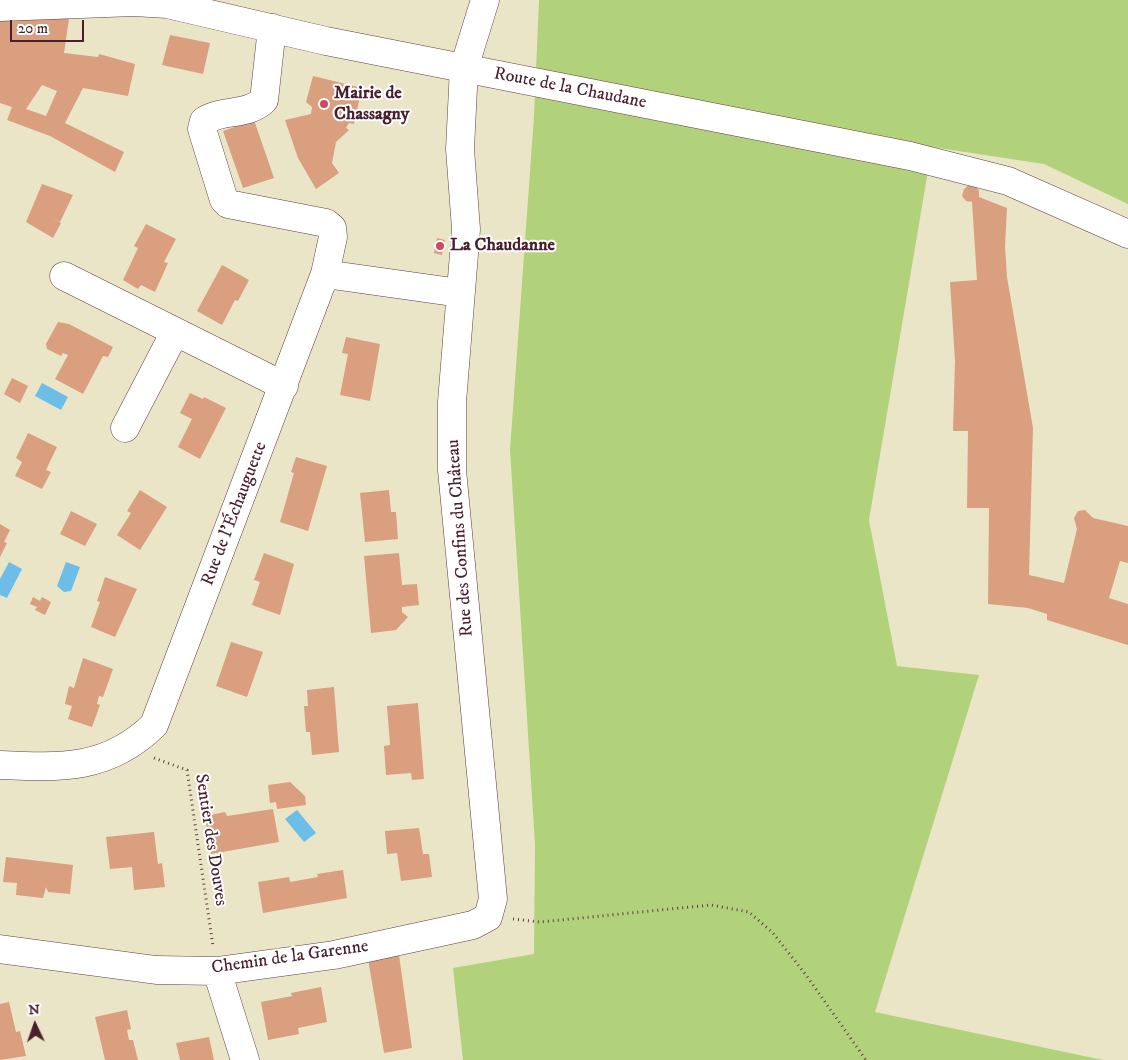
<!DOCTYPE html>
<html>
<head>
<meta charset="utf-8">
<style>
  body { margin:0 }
  #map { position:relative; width:1128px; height:1060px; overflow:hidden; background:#eae5c7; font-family:"IM FELL DW Pica",serif }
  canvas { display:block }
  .north { position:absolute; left:10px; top:1000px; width:50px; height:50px; -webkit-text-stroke:4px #fff; paint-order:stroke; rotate:357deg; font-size:14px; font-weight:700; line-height:20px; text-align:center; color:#4a1f2b }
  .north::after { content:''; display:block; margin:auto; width:18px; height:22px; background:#4a1f2b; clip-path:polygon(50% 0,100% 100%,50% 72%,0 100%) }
  .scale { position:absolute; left:10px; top:20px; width:74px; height:22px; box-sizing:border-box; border:2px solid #4a1f2b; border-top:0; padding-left:6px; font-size:15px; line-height:18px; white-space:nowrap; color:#4a1f2b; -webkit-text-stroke:4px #fff; paint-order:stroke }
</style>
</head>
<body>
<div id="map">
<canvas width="1128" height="1060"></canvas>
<div class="north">N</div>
<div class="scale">20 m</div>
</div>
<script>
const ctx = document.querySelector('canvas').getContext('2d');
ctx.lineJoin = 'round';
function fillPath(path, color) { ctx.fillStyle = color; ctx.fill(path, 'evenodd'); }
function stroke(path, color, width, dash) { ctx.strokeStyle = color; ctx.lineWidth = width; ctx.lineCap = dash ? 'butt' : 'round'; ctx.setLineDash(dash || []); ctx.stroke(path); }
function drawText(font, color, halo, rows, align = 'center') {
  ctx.font = font + ' "IM FELL DW Pica",serif'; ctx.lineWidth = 4; ctx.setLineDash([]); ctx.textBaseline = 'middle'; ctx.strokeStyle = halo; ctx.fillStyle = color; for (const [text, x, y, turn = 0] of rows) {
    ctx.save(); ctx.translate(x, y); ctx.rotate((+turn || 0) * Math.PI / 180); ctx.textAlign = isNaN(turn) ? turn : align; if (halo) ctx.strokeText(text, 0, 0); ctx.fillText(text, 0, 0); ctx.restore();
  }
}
fillPath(new Path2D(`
  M539,0H1128V204L1044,164L932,147L869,520L897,666L979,675L875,1012L1103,1060H463L453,968L534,954L535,844L510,450L534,116Z`), '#b1d27b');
fillPath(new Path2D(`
  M42,383L68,397L61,410L35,396Z
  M9,562L22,569L7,598L0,595V579Z
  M66,562L80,567L71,591L64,592L57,586Z
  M297,810L316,833L304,842L285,819Z`), '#6cbee8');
fillPath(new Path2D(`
  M70,12L64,53L98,57L99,54L135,64L128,96L83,88L65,123L124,152L115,172L50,136L7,120L12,107L0,103V20ZM42,85L57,91L46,116L26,109Z
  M170,35L210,43L203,74L162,65Z
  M313,76L362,88L354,124L349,123L346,128L349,130L336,142L332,163L339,173L316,189L298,158L285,120L311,114L312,107L306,102Z
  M254,120L274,178L243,188L223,131Z
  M42,184L73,195L60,222L53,219L61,223L53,238L26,222Z
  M969,185L976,186L979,191V197L1007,208L1005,246L1007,277L1033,428L1029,575L1064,583L1077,529L1074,518L1078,511L1085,510L1093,518L1128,526V563L1120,561L1109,598L1128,604V645L1047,620V614L1028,608L988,604L989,508H967L968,431H953L955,361L950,282L977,280L972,202L966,201L962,196L964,189Z
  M146,224L176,239L164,262L168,263L155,292L141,285L138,289L123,280L138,248L134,246Z
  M437,238L445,240L442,255L434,253Z
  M222,265L249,280L238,301L235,300L222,325L197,311Z
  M58,322L69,324L113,347L108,357L103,356L83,394L55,379L68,355L63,353L61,356L47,349L46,344Z
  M346,337L380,344L370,401L340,395L348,354L342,353Z
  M12,378L28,386L20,403L4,394Z
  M190,393L203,399L204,397L226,408L200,459L178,447L192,419L180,413Z
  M28,433L57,447L46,470L51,472L42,489L15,476L22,462L16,458Z
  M296,457L327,466L308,531L280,522L294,473L291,472Z
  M140,490L167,507L140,550L117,535L131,513L127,511Z
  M389,490L391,512H396L398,539L365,542L360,493Z
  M71,511L97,524L85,546L60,534Z
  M0,524L10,530L4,542L7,543L0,557Z
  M264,553L294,564L280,615L252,605L260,582L254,580Z
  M399,553L402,585L417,584L419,605L402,607V612L408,617L396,630L371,633L364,556Z
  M105,577L137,589L115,637L91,627L100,602L97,601Z
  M33,597L40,601L42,597L51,602L45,615L35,610L37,607L30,604Z
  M231,642L263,652L247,697L216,686Z
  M83,658L113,669L103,697L99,696L97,704L100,705L92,727L68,719L72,706L65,704L69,686L74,688Z
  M334,687L339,752L312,755L310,732H306L304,706H308L307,690Z
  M418,703L424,779L412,780L411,773L386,775L384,746L390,745L387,706Z
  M290,782L305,796L306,805L277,809L276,802L270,803L268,785Z
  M273,809L279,842L211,854L205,816L225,812L227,816Z
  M419,828L423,854H429L432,877L401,881L397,853L387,854L385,831Z
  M154,832L158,864L162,863L165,887L134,890L132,867L110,869L106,837Z
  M6,857L73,865L70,894L48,892L46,887L43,898L16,895L17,883L3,882Z
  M343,870L347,898L263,913L258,882L289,877L290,882L318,877L317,874Z
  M399,955L412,1048L384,1053L368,959Z
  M321,987L327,1022L298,1028L299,1034L268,1040L261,1002L292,996L291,993Z
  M9,1002L16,1032L20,1031L26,1056L0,1060V1004Z
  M127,1010L131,1029L127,1030L129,1040H133L138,1060H105L95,1017Z
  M209,1037L214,1060H180L176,1043Z`), '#d99f7e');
const minor = new Path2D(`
  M0,7L134,2L167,4L326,41L910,156L1008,181L1128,234
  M272,28L264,100C248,116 222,109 204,121L202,129L224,200L228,204L326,223L332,228L333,237L325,274
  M64,276L284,386
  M125,428L175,332
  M0,765C61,768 108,770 154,725L325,274L460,293
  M0,949L156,970L217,971L334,955L473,925L488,917L493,899L452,470V402L466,229L460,149L464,68L485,0
  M217,971L245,1060`);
stroke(minor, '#623d42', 29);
stroke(new Path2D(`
  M154,758L187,770L213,946
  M513,919L540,922L711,905L749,912L773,933L806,975L866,1060`), '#623d42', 3, [1, 4]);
stroke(minor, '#fff', 28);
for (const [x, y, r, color] of [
  [324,104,5,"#d1495b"],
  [440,246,5,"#d1495b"]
]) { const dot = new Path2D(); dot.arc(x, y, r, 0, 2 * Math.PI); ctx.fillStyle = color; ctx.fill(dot); stroke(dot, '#fff', 2); }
drawText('18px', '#4a1f2b', '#fff', [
  ["Route de la Chaudane",570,89,11],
  ["Rue de l'Échauguette",235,514,-69],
  ["Rue des Confins du Château",461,538,-94],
  ["Sentier des Douves",210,840,81],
  ["Chemin de la Garenne",290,958,-8]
]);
drawText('bold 18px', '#4a1f2b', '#fff', [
  ["Mairie de",334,94],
  ["Chassagny",334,115],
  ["La Chaudanne",450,246]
], 'left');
</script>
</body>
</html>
